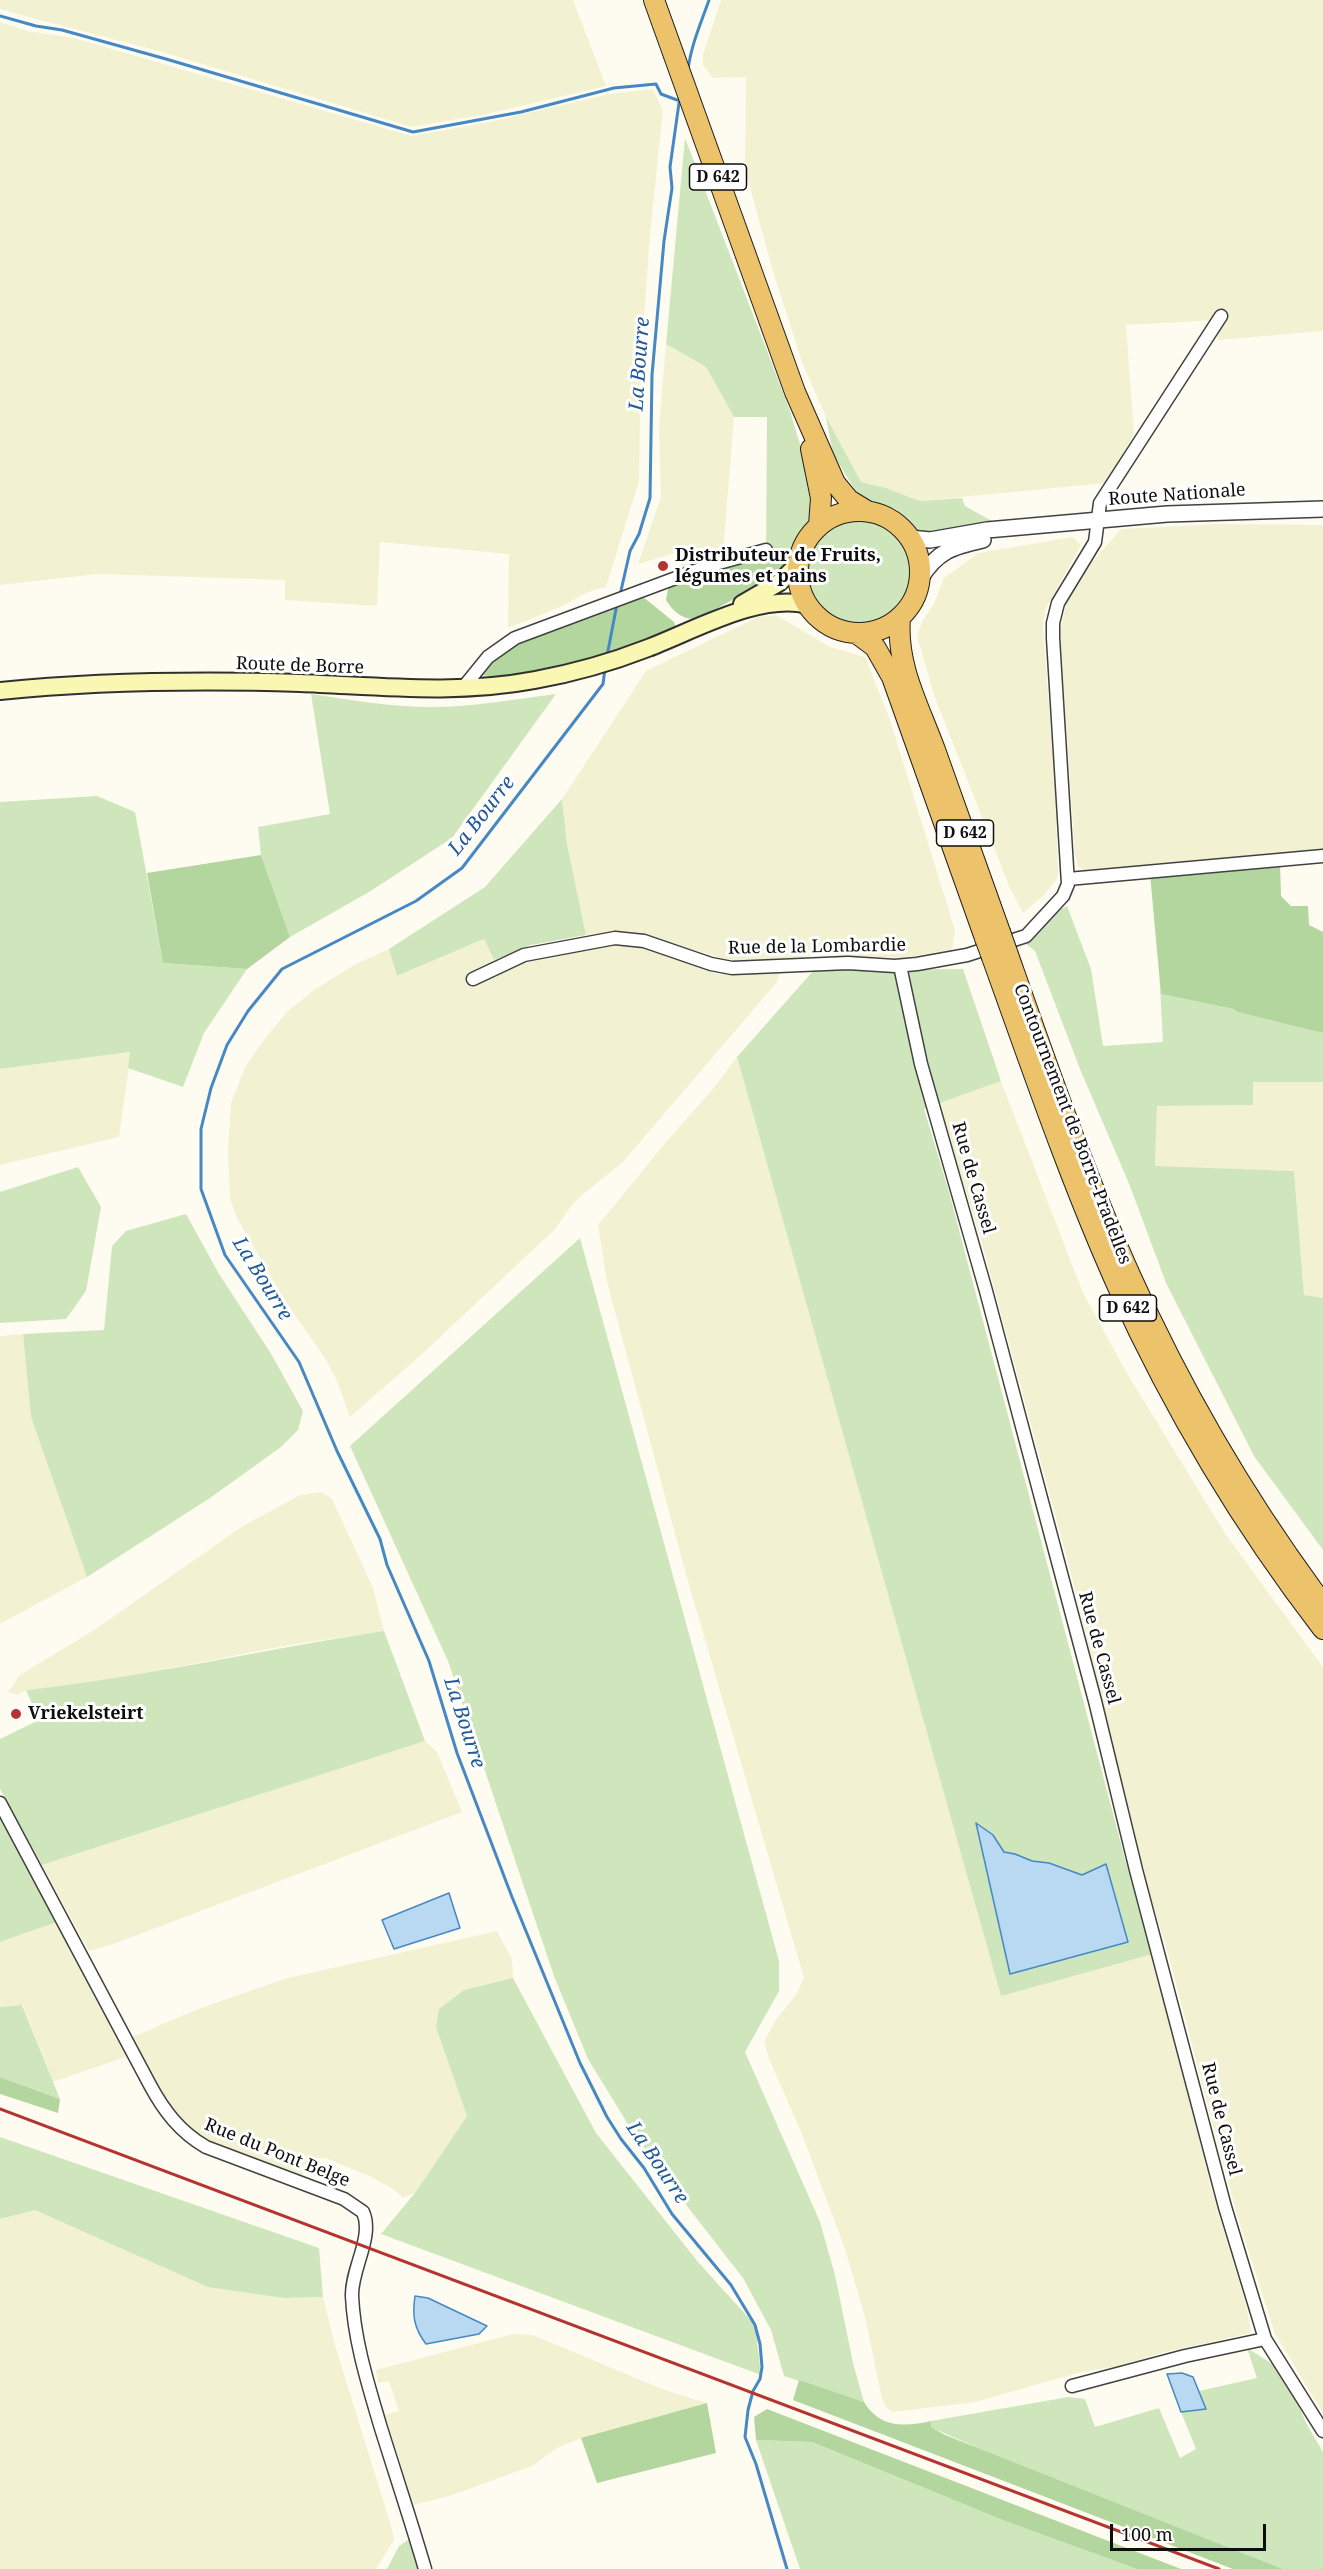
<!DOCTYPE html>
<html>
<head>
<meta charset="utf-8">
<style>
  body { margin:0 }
  #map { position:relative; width:1323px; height:2569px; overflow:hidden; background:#fefcf1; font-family:"Noto Serif",serif }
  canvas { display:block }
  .scale { position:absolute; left:1110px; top:2524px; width:156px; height:27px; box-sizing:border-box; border:3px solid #0e0e0e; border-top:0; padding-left:8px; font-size:18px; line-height:21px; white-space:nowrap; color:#0e0e0e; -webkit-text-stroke:4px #fff; paint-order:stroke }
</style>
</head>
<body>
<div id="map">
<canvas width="1323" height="2569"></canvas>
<div class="scale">100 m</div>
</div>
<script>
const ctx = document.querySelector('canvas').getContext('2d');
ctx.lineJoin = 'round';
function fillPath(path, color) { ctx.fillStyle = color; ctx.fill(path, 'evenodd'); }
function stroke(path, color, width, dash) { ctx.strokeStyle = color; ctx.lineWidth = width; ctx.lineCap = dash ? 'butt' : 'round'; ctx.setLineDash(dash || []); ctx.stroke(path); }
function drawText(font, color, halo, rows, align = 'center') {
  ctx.font = font + ' "Noto Serif",serif'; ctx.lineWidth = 6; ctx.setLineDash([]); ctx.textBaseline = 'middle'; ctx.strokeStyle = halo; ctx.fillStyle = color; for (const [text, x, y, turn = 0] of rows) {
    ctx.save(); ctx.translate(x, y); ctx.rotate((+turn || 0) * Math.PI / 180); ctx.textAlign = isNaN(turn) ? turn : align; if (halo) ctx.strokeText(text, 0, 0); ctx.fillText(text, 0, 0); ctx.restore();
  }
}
fillPath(new Path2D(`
  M0,0H573L606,86L487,114L412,127L162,52L21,15L0,9Z
  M721,0H1323V331L1218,340V320L1126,325L1134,434L1106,483L920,501L886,488L861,482L828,421L803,365L772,268L745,169L746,77L713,78L703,65V54Z
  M0,22L28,31L74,38L411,136L489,122L609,94L653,89L663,111L650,234L641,362L639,481L606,587L588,592L562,606L508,628L509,554L380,542L377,606L285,600V580L98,574L0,585Z
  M666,344L706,367L734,417L723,554L682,568L679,552L638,564L661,497L659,427Z
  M1221,524L1323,525V849L1083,870L1078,866L1075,856L1060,632L1068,596L1087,568L1121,529Z
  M1072,537L1081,545L1045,610L1043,625L1055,787L1058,873L1057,879L1044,895L1023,913L1009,886L934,695L917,636L923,620L935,602L944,578L979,553Z
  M776,615L830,647L865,657L889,717L955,930L952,950L902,958L816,955L791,959L731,961L639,933L623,931L586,935L567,844L562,799L646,671L758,617Z
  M484,939L500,974L519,964L619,944L641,947L717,974L780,973L777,982L622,1163L583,1194L572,1205L554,1230L421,1355L350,1417L337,1381L326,1360L284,1299L238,1220L230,1199L228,1151L231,1103L245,1067L269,1033L288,1011L314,990L354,965L389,949L398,976Z
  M131,1052L119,1137L0,1165V1069Z
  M737,1057L1001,1995L1153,1954L1212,2191L1247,2309L1251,2333L1166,2352L1113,2367L1078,2373L975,2402L893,2412L886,2407L882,2399L865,2317L845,2249L802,2134L769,2059L764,2042L775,2021L796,1995L804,1978L687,1578L607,1282L598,1225L666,1142L713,1089Z
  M1001,1081L1083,1293L1128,1375L1226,1535L1323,1667V2413L1275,2334L1237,2215L1167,1950L1142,1868L1072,1577L980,1236L938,1104Z
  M1253,1081L1323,1082V1298L1304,1295L1294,1171L1155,1167L1157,1106L1252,1105Z
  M23,1334L31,1417L87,1577L0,1624V1336Z
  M322,1492L332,1499L373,1588L384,1631L289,1645L95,1683L26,1690L18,1695L8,1692L20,1675L94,1630L243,1526L300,1495Z
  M425,1741L437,1752L462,1812L116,1943L89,1951L42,1865Z
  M57,1922L128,2056L53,2082L23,2005L0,2007V1942Z
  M497,1931L512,1959L513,1978L464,1990L455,2077L467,2116L415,2193L403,2198L393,2189L369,2176L325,2158H316L301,2176L199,2138L170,2110L130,2038L196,2010L284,1979Z
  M34,2210L284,2298L323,2297L335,2345L392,2529L394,2540L376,2569H0V2219Z
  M513,2334L533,2335L662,2389L707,2403L581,2438L559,2447L532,2466L452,2495L414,2505L385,2415L399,2411L389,2381L378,2383L376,2370Z`), '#f2f2d2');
fillPath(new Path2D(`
  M685,138L789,408L806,464L814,517L797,548L766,556L767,417H734L706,367L666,344Z
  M826,417L861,482L886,488L920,501L962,498L965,506L999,525L941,532L918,531L896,509L860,498L833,454Z
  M807 571a52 52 0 1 1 104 0a52 52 0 1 1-104 0Z
  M311,694C351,700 391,707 431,707C473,707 515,699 556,694L452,838L369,892L290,937L261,855L258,827L330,814Z
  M97,796L135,812L163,963L247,969L204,1033L183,1087L128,1068L130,1052L0,1069V802Z
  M562,799L567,844L586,935L531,945L494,960L484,939L397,976L389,949L485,887Z
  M1067,906L1091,969L1103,1046L1163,1042L1159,968L1161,994L1233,1009L1323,1033V1082H1253V1105L1157,1106L1155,1166L1294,1171L1304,1295L1323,1298V1550L1254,1456L1166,1283L1130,1186L1080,1069L1035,951L1026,944C1042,934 1051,913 1067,906Z
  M963,969L1001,1081L924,1109L949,1192L1125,1859L1153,1954L1001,1996L737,1057L814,970Z
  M78,1167L101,1207L86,1291L66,1319L0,1323V1192Z
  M186,1214L219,1274L270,1352L303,1411L298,1430L281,1447L210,1498L87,1577L31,1417L23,1334L104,1330L112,1246L126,1231Z
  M580,1238L779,1961V1991L745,2052L820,2222L835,2275L853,2363L864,2402L784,2376L771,2330L743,2278L645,2152L588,2059L554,1976L448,1661L350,1446Z
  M384,1631L425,1741L42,1865L0,1789V1739L39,1720L26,1690C146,1677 264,1649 384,1631Z
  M0,1817L57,1922L0,1942Z
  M513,1978L596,2133L698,2262L755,2325L761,2375L381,2234L415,2193L467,2116L436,2027L439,2009L464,1990Z
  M22,2005L60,2099L0,2077V2007Z
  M0,2137L319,2248L323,2297L284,2298L208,2287L35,2210L0,2219Z
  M1247,2348L1274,2365L1294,2394L1306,2423L1323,2452V2569H1283L994,2455L930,2427L931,2421L1068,2397L1085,2399L1095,2427L1159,2408L1180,2458L1196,2449L1181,2412L1205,2409L1199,2391L1257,2378Z
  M756,2440L812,2442L1005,2521L1137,2569H800Z
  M411,2538L419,2569H387L399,2546Z`), '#cfe6bc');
fillPath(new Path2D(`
  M797,548L789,569L701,617C686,623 674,613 666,600L668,589C681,575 773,554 797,548Z
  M643,597L674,622L676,628L589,663L496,677L481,675L504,650L515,643Z
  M261,855L290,937L247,969L163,963L147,873Z
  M1280,862L1281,896L1291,906H1308L1309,925L1323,932V1033L1238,1012L1233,1009L1161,994L1150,874Z
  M0,2077L60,2099L58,2113L0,2094Z
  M799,2380L864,2402C880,2428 904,2427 931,2421V2427L945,2435L1283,2569H1233L793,2400Z
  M707,2403L716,2453L597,2483L581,2438Z
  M767,2409L1181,2569H1137L1005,2521L812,2442L756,2440L754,2417Z`), '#b2d69d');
const water = new Path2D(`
  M976,1823L993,1835L1004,1852L1015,1854L1032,1861L1049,1863L1082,1875L1106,1864L1128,1942L1010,1974Z
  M449,1893L460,1928L394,1949L382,1920Z
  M415,2296L428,2298L487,2326L479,2334L426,2344C414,2328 412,2316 415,2296Z
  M1182,2373L1193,2377L1206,2409L1181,2412L1167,2374Z`);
fillPath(water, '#b9d8f2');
stroke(water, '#4588c4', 1.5);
stroke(new Path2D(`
  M0,16L36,26L62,30L166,59L413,132L521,112L614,88L656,84L661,94L677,100
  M688,70C691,45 701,23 709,0
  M620,595L630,551L639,534L650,498L652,375L664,241L672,188L670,167L680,96
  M607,656L617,604
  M605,669L603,684L462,868L416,901L282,969L248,1011L227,1045L211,1088L201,1129V1189L225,1255L299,1362L337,1451L380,1539L387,1565L429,1661L457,1753L512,1897L580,2063L607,2117L621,2139L644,2168L672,2214L731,2285L755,2325L760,2344L762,2367L760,2379L753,2391L748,2410L745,2437L756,2464L787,2569`), '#4588c4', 3);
const minor = new Path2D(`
  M462,689L488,657L515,638L708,566L766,550
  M1068,879L1323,856
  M900,966L921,1064L986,1291L1095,1701L1136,1870L1225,2207L1265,2339L1323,2431
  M473,979L524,955L615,938L644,941L711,964L732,968L848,963L895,966L917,964L967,955L1026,936L1063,896L1068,884L1053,638V623L1058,603L1095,542L1100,503L1221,316
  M0,1803L150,2085C164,2111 180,2132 206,2147L344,2199L363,2212C374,2237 351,2269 352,2296C354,2340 368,2384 380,2425C395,2473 411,2521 425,2569
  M1072,2386L1185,2356L1265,2339`);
const tertiary = new Path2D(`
  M910,538L930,540L987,530L1167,514L1323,509
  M920,579C937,551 952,547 983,540`);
const secondary = new Path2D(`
  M742,604L780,582L799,563
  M0,691C99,681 200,680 300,683C379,686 456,695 535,680C574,673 612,662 648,648C693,631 761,592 808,605`);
const trunk = new Path2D(`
  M654,0L795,392L835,483L849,500L867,511
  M811,449L821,498L819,525
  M798 572a61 61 0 1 1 122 0a61 61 0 1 1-122 0Z
  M900,618C896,666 919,706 935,750C957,811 978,871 1000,932
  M856,633L875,647L892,677L985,938
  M1007,952C1045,1060 1083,1170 1130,1275C1182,1391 1247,1502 1323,1604
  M992,957C1032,1068 1070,1180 1118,1287C1173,1408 1242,1524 1323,1629`);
stroke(minor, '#414141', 15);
stroke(tertiary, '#414141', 18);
stroke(secondary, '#303030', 20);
stroke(trunk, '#1f1f1f', 22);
stroke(minor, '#fff', 12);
stroke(tertiary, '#fff', 15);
stroke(secondary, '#f9f7b1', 16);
stroke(trunk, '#ecc26a', 20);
stroke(new Path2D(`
  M0,2109L1219,2569`), '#b53430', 3);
const trunkBridge = new Path2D(`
  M1000,932L1007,952
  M985,938L992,957`);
stroke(trunkBridge, '#1f1f1f', 22, []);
stroke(trunkBridge, '#ecc26a', 20);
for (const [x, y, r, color] of [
  [663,566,6,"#b53430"],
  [16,1714,6,"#b53430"]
]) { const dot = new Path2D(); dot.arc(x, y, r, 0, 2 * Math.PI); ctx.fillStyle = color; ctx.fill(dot); stroke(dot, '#fff', 2); }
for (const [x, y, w] of [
  [718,177,57],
  [965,833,57],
  [1128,1308,57]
]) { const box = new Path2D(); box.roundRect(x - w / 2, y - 13, w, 26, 4.5); ctx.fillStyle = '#fff'; ctx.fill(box); stroke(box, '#0e0e0e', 1.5); }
drawText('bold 16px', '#0e0e0e', null, [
  ["D 642",718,177],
  ["D 642",965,833],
  ["D 642",1128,1308]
]);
drawText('18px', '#0e0e0e', '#fff', [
  ["Route Nationale",1177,495,-4],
  ["Route de Borre",300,666,2],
  ["Rue de la Lombardie",817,947,-1],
  ["Contournement de Borre-Pradelles",1072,1124,69],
  ["Rue de Cassel",973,1178,74],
  ["Rue de Cassel",1099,1648,75],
  ["Rue de Cassel",1221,2119,76],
  ["Rue du Pont Belge",277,2153,22]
]);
drawText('bold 18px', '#0e0e0e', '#fff', [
  ["Distributeur de Fruits,",675,556],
  ["légumes et pains",675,577],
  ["Vriekelsteirt",28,1714]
], 'left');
drawText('italic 20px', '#205a98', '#fff', [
  ["La Bourre",640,364,-86],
  ["La Bourre",482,816,-52],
  ["La Bourre",262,1279,58],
  ["La Bourre",464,1723,72],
  ["La Bourre",657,2163,56]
]);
</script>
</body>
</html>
